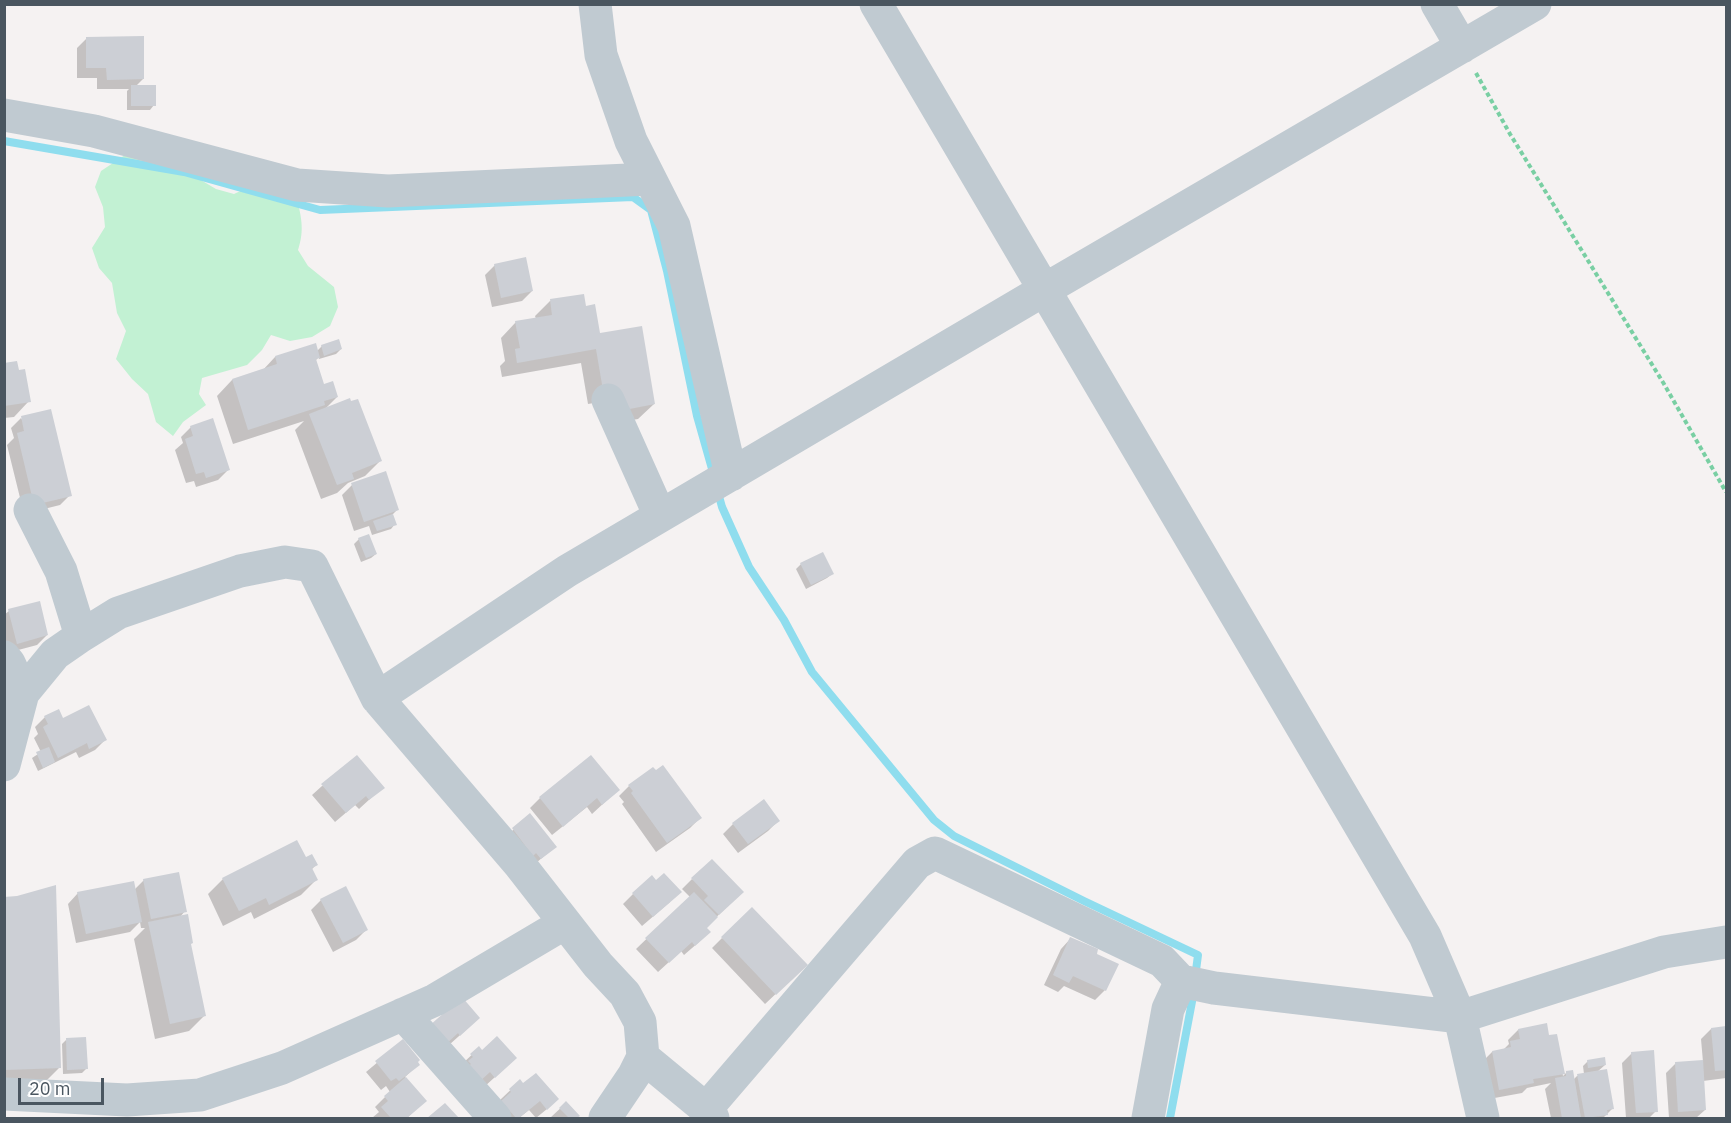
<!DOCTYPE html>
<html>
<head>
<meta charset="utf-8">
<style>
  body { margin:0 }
  #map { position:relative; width:1731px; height:1123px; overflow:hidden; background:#f5f2f2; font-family:"IBM Plex Sans",sans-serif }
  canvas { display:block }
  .frame { position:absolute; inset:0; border:6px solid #4a5660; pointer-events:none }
  .scale { position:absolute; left:18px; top:1078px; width:86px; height:27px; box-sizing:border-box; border:3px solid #4a5660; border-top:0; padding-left:8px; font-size:18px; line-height:21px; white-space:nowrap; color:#4a5660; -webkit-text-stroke:4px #fff; paint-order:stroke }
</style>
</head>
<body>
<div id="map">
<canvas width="1731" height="1123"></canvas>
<div class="frame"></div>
<div class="scale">20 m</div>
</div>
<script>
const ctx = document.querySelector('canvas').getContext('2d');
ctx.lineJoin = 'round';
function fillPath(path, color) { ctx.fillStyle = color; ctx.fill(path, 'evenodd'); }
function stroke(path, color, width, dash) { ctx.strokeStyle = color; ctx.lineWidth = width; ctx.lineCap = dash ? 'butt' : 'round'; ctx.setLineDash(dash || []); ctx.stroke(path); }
fillPath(new Path2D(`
  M125,155L172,163L216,189L234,194L253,185L296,195C301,216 305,229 298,250L308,266L334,287L338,307L330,326L312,337L290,341L271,335L262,350L247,365L202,378L199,394L206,405L183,422L173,436L156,422L148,394L132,379L116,359L126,331L117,313L112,283L99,268L92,248L105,227L103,207L95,187L101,171Z`), '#c2f1d3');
fillPath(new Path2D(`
  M87,38L143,79L135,87L154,105L150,110H127V91L129,89H97V78H77V48Z
  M495,265L532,291L522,301L492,307L485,275Z
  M582,296L584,308L599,335L654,404L638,419L604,425L600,402L588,404L581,363L502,377L500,366L505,361L501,338L516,322L536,319L535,316L550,301Z
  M322,346L341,349L336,354L319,359V357L315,361L323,386L337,397L324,410L380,461L365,476L348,483L337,493L321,499L295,430L304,421L233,444L217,396L232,380L262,371L275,357L317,351Z
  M4,364L29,401L14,417L4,418Z
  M21,418L70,495L60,505L24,514L7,445L14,438L11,428Z
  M191,427L228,470L218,480L196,487L194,481L186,483L175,450L183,443L181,437Z
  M352,485L397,510L392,515L395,524L391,529L372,535L369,526L354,531L342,495Z
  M359,539L376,554L371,558L361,562L354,544Z
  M801,564L832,574L827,578L806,589L796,569Z
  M9,611L47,635L37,645L7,653L4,644V615Z
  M45,717L62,720L105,740L95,750L79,758L76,752L38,771L32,758L41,752L34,738L38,734L35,727Z
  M322,786L383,787L359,809L355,805L335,822L312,795Z
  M629,786L700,818L690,828L656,852L622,804L624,802L619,796Z
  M618,790L592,814L587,807L552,835L530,808L540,798Z
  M530,815L555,847L530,868L503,839Z
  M778,821L768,831L738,853L723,834L733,824Z
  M305,859L316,865L311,870L317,879L301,895L254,919L251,912L223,926L208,894L223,879Z
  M692,879L732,902L705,928L699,942L684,955L681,951L658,972L636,949L690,897L682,889Z
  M144,880L185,911L180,917L189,945L204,1016L189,1031L155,1039L134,939L145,928H141L140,922L130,932L76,943L68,904L78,893L134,890Z
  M633,894L670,902L642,926L623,904Z
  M4,898L59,1068L44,1083L4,1084Z
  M321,900L366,930L356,940L333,952L311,910Z
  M722,938L796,975L765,1004L712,948Z
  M1071,938L1095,954L1105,990L1095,1000L1064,986L1058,992L1044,985L1061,949Z
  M468,1028L449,1045L420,1037Z
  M1726,1028V1078L1703,1081L1705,1110L1696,1118H1669L1666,1073L1676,1063L1703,1062L1701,1039L1711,1029Z
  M1518,1030L1548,1037L1556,1035L1563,1076L1566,1073L1573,1080L1577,1076L1584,1074L1583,1066L1588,1061L1605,1065L1597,1072L1613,1108L1603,1118H1551L1545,1089L1551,1083L1527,1088L1522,1093L1489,1099L1482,1062L1492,1052L1503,1050L1509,1044L1508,1040Z
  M66,1040L86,1069L82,1073L63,1074L62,1044Z
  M403,1041L418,1065L405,1077L425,1101L407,1118H372L379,1112L375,1107L390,1092L386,1086L381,1090L366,1072Z
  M479,1048L505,1068L484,1087L461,1065Z
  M1632,1053L1656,1111L1649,1118H1626L1622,1063Z
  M536,1075L547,1109L536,1118L529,1110L519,1118H497L500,1100L520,1081L523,1085Z
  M566,1103L578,1116L575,1118H550Z`), '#0003');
stroke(new Path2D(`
  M4,141L184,172L320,210L633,197L651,210L667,271L697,416L714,476
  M717,489L722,507L749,567L784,620L812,672L934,820L954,836L1084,901L1198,955L1195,978
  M1170,1118L1194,991`), '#8fddee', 8);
fillPath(new Path2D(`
  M144,36V79L107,80L106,68H86V37Z
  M131,85H156V106H131Z
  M526,257L533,291L501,298L494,264Z
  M584,294L586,306L595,304L600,333L642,326L655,404L619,411L603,390L596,349L517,363L515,349L520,348L515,321L552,315L550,299Z
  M339,339L342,349L324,356L321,345Z
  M316,343L320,358L316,359L324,384L333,381L338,397L324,401L325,405L248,430L232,379L277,364L275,356Z
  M17,361L19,370L25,369L31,402L4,406V363Z
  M350,398L351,401L358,399L382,461L352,473L354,479L337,485L309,414Z
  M51,409L72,496L34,505L17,433L24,431L21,416Z
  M213,418L230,470L206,478L204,472L196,474L185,439L193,436L190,426Z
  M386,471L399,510L364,522L351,483Z
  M393,514L397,525L377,531L373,521Z
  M369,534L377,554L366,558L358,538Z
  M823,552L834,574L811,585L800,563Z
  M40,601L48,635L17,644L8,609Z
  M89,705L107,740L89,749L87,743L58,758L43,727L48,724L44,716L59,709L63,718Z
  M49,747L55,762L43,768L36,752Z
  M357,755L385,788L369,800L366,796L346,813L321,784Z
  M591,755L620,790L602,805L597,798L563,827L539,797Z
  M663,765L702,818L667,843L631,793L633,791L628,785L653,767L656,770Z
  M764,799L780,821L748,844L732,823Z
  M530,813L557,847L541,859L536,853L533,856L512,828Z
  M297,840L306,857L312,854L318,865L312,868L318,880L269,905L266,898L239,911L222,878Z
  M712,859L744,892L719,915L704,900L708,896L691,878Z
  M179,872L187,912L151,919L143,879Z
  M664,873L682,892L653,917L632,893L652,875L656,880Z
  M134,881L142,922L86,934L77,892Z
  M56,885L61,1068L4,1070V897L17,896Z
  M346,886L368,930L343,943L320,899Z
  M694,892L718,917L707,928L711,932L695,946L692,942L669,963L645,938Z
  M752,907L808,965L776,995L721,937Z
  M188,914L193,943L191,944L206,1016L170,1024L148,922Z
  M1070,937L1098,949L1097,954L1119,964L1106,991L1073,976L1069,983L1053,975Z
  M462,997L480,1018L460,1036L458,1033L445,1045L429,1026Z
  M1547,1023L1549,1035L1557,1034L1565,1074L1533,1079L1534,1083L1499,1090L1492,1051L1511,1047L1510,1041L1520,1039L1518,1029Z
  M1726,1026V1070L1715,1071L1711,1028Z
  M497,1036L517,1058L495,1078L490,1072L479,1082L466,1068L471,1064L468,1061L473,1057L470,1054L479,1046L482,1050Z
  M86,1037L88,1069L67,1070L66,1038Z
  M403,1039L420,1060L418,1062L420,1065L399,1081L396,1078L391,1081L375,1061Z
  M1654,1050L1658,1112L1636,1113L1631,1052Z
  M1605,1057L1606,1065L1588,1068L1587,1060Z
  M1703,1060L1706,1110L1678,1112L1675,1062Z
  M1607,1069L1614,1109L1607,1110L1608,1115L1585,1118L1577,1074Z
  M1573,1070L1581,1118H1562L1555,1078L1566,1076V1071Z
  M536,1073L559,1099L547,1110L540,1101L519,1118H516L501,1101L511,1092L509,1089L520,1079L523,1083Z
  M406,1077L427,1101L407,1118H391L381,1107L388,1101L384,1096Z
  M566,1101L580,1116L577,1118H569L559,1108Z
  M445,1103L459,1118H427Z`), '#cccfd5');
stroke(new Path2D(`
  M1476,73L1510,134L1664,384L1726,492`), '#79cfa3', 4, [4.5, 3]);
stroke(new Path2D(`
  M595,4L601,55L631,141L674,226L731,475
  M876,4L1425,936L1460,1017L1483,1118
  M1437,4L1462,47
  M4,115L94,131L297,185L388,191L650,179
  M608,400L660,516
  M30,510L61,571L81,636
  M4,657L9,663L23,693
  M377,698L567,571L1044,290L1535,4
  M4,765L23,693L55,654L81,636L118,613L240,571L285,562L312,566L377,698L520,865L598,965L625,994L640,1022L643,1057L634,1075L605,1118
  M403,1014L495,1118
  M643,1057L706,1109L713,1118
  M4,1094L127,1100L200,1095L282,1068L435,1000L565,923
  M706,1109L917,863L935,853L1162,961L1181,981
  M1148,1118L1168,1009L1181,981L1214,988L1460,1017L1664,952L1726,942`), '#c0cad1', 33);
</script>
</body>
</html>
